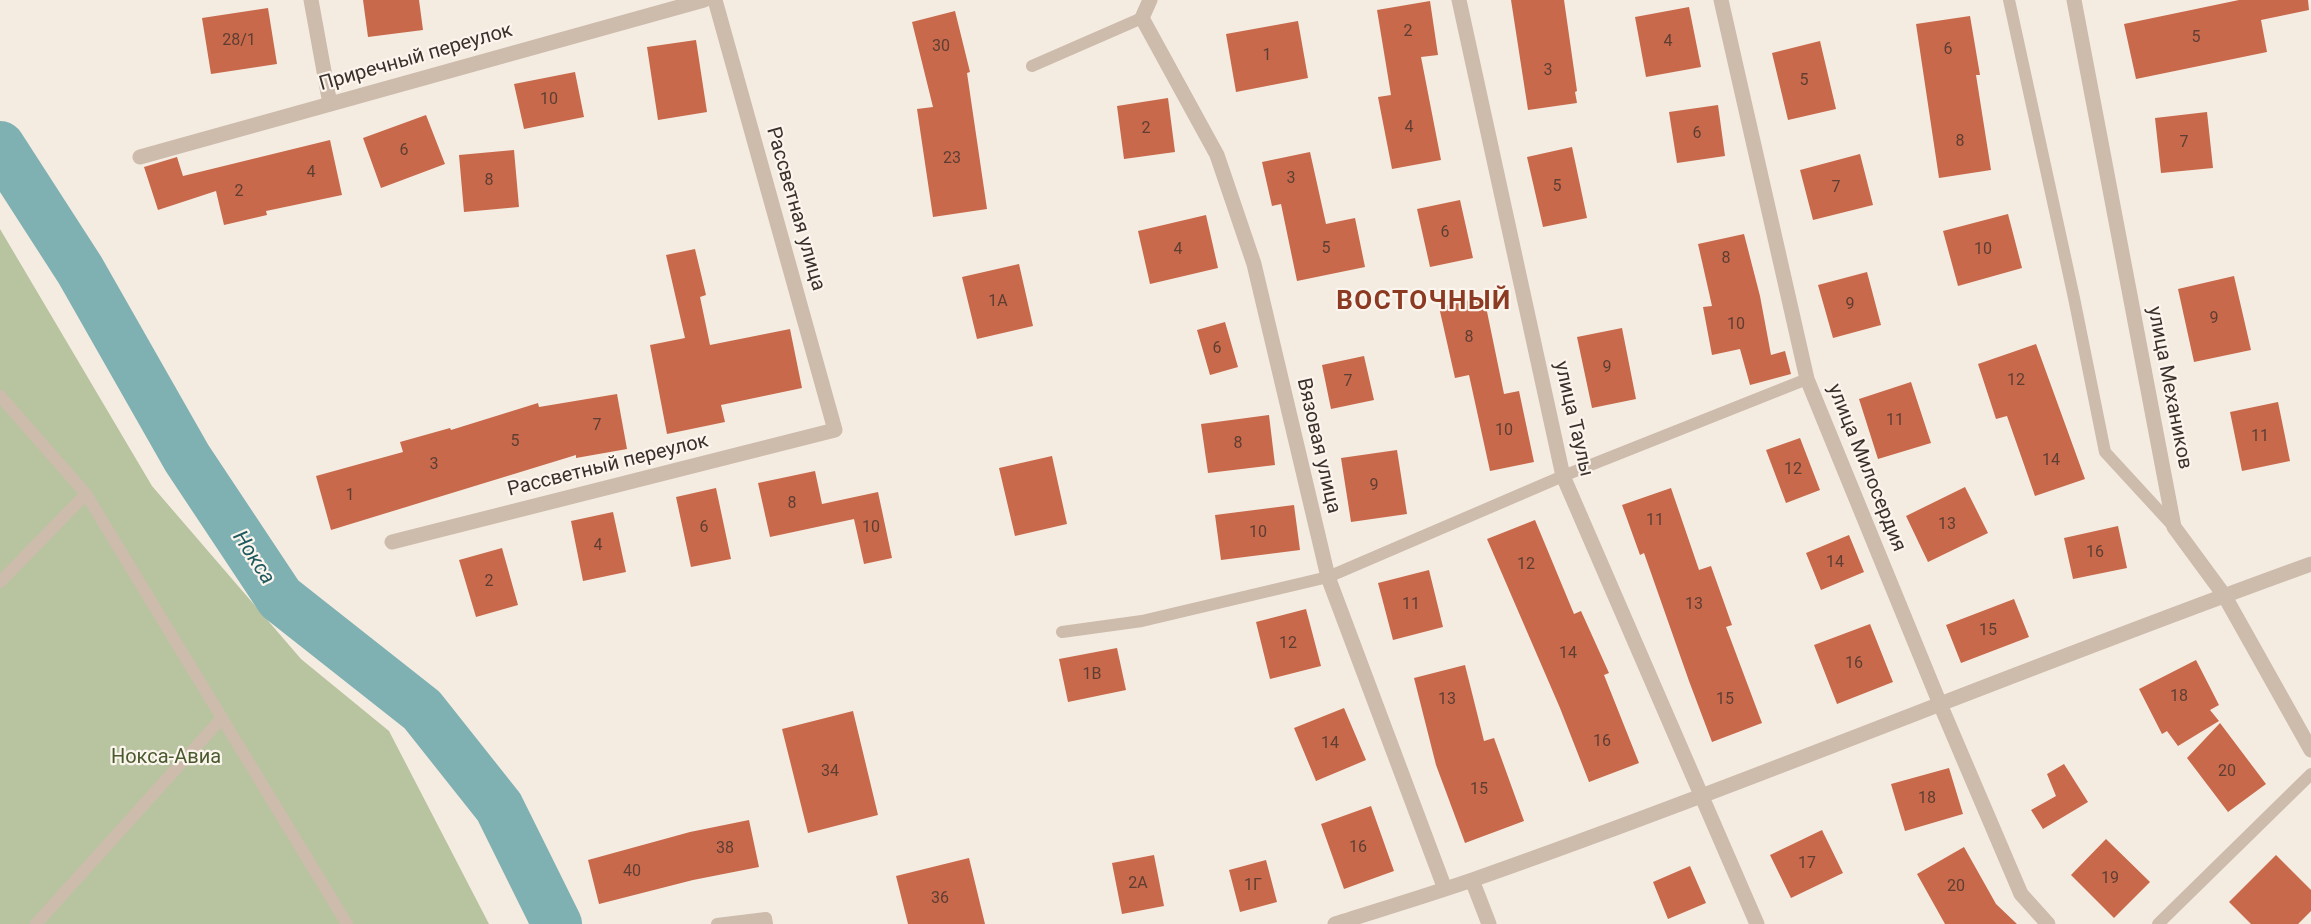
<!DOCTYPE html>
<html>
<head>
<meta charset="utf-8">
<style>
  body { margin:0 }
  canvas { display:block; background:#f4ebe1 }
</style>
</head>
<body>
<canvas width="2311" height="924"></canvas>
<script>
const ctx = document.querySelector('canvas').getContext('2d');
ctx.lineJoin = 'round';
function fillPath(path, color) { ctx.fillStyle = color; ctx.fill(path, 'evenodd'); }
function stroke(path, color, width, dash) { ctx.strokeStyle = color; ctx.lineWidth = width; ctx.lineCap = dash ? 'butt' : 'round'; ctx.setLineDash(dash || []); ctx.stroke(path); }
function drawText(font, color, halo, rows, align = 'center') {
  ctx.font = font + ' Roboto,sans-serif'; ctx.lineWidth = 4.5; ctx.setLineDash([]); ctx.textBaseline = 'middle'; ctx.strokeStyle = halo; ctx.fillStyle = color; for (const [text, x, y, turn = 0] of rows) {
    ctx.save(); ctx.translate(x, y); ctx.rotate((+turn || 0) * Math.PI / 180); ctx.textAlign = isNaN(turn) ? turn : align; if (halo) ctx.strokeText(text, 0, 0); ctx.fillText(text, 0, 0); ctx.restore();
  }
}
fillPath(new Path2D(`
  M0,229L152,486L301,659L389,731L489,924H0Z`), '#b8c4a0');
stroke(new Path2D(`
  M0,146L80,270L187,458L280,598L422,710L499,807L557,924`), '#7fb0b2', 50);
fillPath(new Path2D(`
  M363,0H419L423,30L368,37Z
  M1511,0H1564L1577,91L1575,92L1577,103L1528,110Z
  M2239,0H2308L2309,10L2261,20L2267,52L2136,79L2124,24Z
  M1430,1L1438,55L1421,57L1441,160L1392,169L1378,97L1391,95L1377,10Z
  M1689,7L1701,67L1646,77L1635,17Z
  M268,8L277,64L211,74L202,18Z
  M955,11L970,72L967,73L987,209L933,217L917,109L933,107L912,22Z
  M1970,16L1980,75H1976L1991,170L1939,178L1916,24Z
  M1298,21L1308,78L1236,92L1226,34Z
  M696,40L707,112L658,120L647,47Z
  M1820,41L1836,109L1788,120L1772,53Z
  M575,72L584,117L524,129L514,84Z
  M1168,98L1175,152L1124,159L1117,106Z
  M1718,105L1725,156L1677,163L1669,112Z
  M2207,112L2213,168L2161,173L2155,118Z
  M426,115L445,164L381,188L363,138Z
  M330,140L342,195L266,211L267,215L224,225L216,191L158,210L144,167L177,157L183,176Z
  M1572,147L1587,218L1543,227L1527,157Z
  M514,150L519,207L464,212L459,155Z
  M1310,152L1326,224L1355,218L1365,267L1297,281L1281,204L1272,206L1262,162Z
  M1860,154L1873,205L1813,220L1800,170Z
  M1460,200L1473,258L1430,267L1417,209Z
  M2008,214L2022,268L1958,286L1943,231Z
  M1206,215L1218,268L1150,284L1138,231Z
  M1744,234L1760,296L1771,355L1785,351L1791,374L1750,385L1740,349L1712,355L1703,307L1712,306L1698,244Z
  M695,249L706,295L700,297L710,345L790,329L802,388L721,405L725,422L667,434L650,345L685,338L666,255Z
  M1019,264L1033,326L977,339L962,277Z
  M1867,272L1881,325L1833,338L1818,285Z
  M2234,276L2251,350L2194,362L2178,289Z
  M1484,297L1504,394L1519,391L1534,462L1490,471L1469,375L1455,378L1439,307Z
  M1225,322L1238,367L1210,375L1197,330Z
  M1622,328L1636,399L1592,408L1577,337Z
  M2036,344L2085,479L2035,496L2007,416L1996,419L1978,364Z
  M1364,356L1374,400L1331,409L1322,365Z
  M1911,382L1931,443L1878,459L1859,399Z
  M617,394L627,449L576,458V455L331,530L316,476L403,452L400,442L450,428L451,430L538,403L539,407Z
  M2278,402L2290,461L2242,471L2230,412Z
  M1269,415L1275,465L1208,473L1201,424Z
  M1800,438L1820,490L1786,503L1766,450Z
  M1397,450L1407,514L1351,522L1341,458Z
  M1052,456L1067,524L1015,536L999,468Z
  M815,471L822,504L878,492L892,558L864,564L854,519L770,537L758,483Z
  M1965,487L1988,533L1928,562L1906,516Z
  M716,488L731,559L691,567L676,497Z
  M1671,488L1699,570L1711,566L1732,625L1726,627L1762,723L1712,742L1689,681L1644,553L1640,555L1622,505Z
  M1294,505L1300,550L1221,560L1215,515Z
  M613,512L626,572L583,581L571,521Z
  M1535,520L1574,614L1581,611L1609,673L1604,675L1639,763L1589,782L1560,708L1487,539Z
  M2118,526L2127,568L2073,579L2064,538Z
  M1849,535L1864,572L1821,590L1806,553Z
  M502,548L518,605L476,617L459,560Z
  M1429,570L1443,627L1393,640L1378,583Z
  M2014,599L2029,637L1961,663L1946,625Z
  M1306,609L1321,666L1270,679L1256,622Z
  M1870,624L1893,682L1837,704L1814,645Z
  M1117,648L1126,690L1068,702L1059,659Z
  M2196,660L2219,705L2210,710L2219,721L2178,746L2167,731L2162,734L2139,689Z
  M1465,665L1484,741L1494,738L1524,821L1465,843L1436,765L1414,678Z
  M1344,708L1366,760L1316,781L1294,728Z
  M853,711L878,815L808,833L782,729Z
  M2220,723L2266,784L2228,812L2187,758Z
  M2064,764L2088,802L2043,829L2031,810L2056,796L2047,774Z
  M1949,768L1963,814L1905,831L1891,784Z
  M1371,806L1394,871L1344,889L1321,824Z
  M749,820L759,867L693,880L599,904L588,860L690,832Z
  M1822,830L1843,873L1791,898L1770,855Z
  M2106,839L2150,882L2114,918L2071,875Z
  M1964,847L1996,904L2017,924H1945L1917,874Z
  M1154,855L1164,906L1122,914L1112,863Z
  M2276,855L2311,890V911L2298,924H2251L2229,902Z
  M969,858L985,924H908L896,876Z
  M1266,860L1277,902L1240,912L1229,870Z
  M1690,866L1706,903L1668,919L1653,882Z`), '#c8694b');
stroke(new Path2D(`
  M2009,0L2074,298L2105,452L2174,527
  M1032,66L1142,18
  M0,396L86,494L347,924
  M0,582L86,494
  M1062,632L1142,621L1328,577L1563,476L1807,379
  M36,924L221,719
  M717,924L766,918L767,924
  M2158,924L2311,774`), '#cdbbac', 12);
stroke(new Path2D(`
  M311,0L330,104
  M1150,0L1142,18L1217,155L1254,264L1328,577L1445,889
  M1459,0L1563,476L1757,924
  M1721,0L1807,379L1940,704L2021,894L2048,924
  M2074,0L2174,527L2224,595L2311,750
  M140,157L704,0
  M392,542L835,430L715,0
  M1472,880L1489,924
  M1335,924C1382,909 1429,895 1475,879C1756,780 2030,665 2311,564`), '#cdbbac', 15);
drawText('16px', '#5e3e33', null, [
  ["2",1408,32],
  ["5",2196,38],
  ["28/1",239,41],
  ["4",1668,42],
  ["30",941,47],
  ["6",1948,50],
  ["1",1267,56],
  ["3",1548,71],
  ["5",1804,81],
  ["10",549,100],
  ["4",1409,128],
  ["2",1146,129],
  ["6",1697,134],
  ["8",1960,142],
  ["7",2184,143],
  ["6",404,151],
  ["23",952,159],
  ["4",311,173],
  ["3",1291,179],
  ["8",489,181],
  ["5",1557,187],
  ["7",1836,188],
  ["2",239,192],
  ["6",1445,233],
  ["5",1326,249],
  ["4",1178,250],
  ["10",1983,250],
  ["8",1726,259],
  ["1А",998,302],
  ["9",1850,305],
  ["9",2214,319],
  ["10",1736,325],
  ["8",1469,338],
  ["6",1217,349],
  ["9",1607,368],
  ["12",2016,381],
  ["7",1348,382],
  ["11",1895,421],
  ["7",597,426],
  ["10",1504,431],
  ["11",2260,437],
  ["5",515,442],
  ["8",1238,444],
  ["14",2051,461],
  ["3",434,465],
  ["12",1793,470],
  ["9",1374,486],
  ["1",350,496],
  ["8",792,504],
  ["11",1655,521],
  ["13",1947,525],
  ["6",704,528],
  ["10",871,528],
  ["10",1258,533],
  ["4",598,546],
  ["16",2095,553],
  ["14",1835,563],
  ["12",1526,565],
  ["2",489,582],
  ["11",1411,605],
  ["13",1694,605],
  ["15",1988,631],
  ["12",1288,644],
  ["14",1568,654],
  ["16",1854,664],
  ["1В",1092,675],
  ["18",2179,697],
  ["13",1447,700],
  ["15",1725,700],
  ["16",1602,742],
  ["14",1330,744],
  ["34",830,772],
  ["20",2227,772],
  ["15",1479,790],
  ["18",1927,799],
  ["16",1358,848],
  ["38",725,849],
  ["17",1807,864],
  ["40",632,872],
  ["19",2110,879],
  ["2А",1138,884],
  ["1Г",1253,886],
  ["20",1956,887],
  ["36",940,899]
]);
drawText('20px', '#3b302b', '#fbf5ee', [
  ["Приречный переулок",416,58,-16],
  ["Рассветная улица",795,209,74],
  ["улица Механиков",2169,388,79],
  ["улица Таулы",1573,419,77],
  ["Вязовая улица",1318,446,77],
  ["Рассветный переулок",608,466,-14],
  ["улица Милосердия",1866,468,68]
]);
drawText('20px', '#4a5a2e', '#fbf5ee', [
  ["Нокса-Авиа",166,758]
]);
drawText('italic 21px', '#1f5a5e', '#fbf5ee', [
  ["Нокса",253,558,57]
]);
ctx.letterSpacing = '1.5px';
drawText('bold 26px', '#8c3b22', '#fbf5ee', [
  ["ВОСТОЧНЫЙ",1424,302]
]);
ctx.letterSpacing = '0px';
</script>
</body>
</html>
